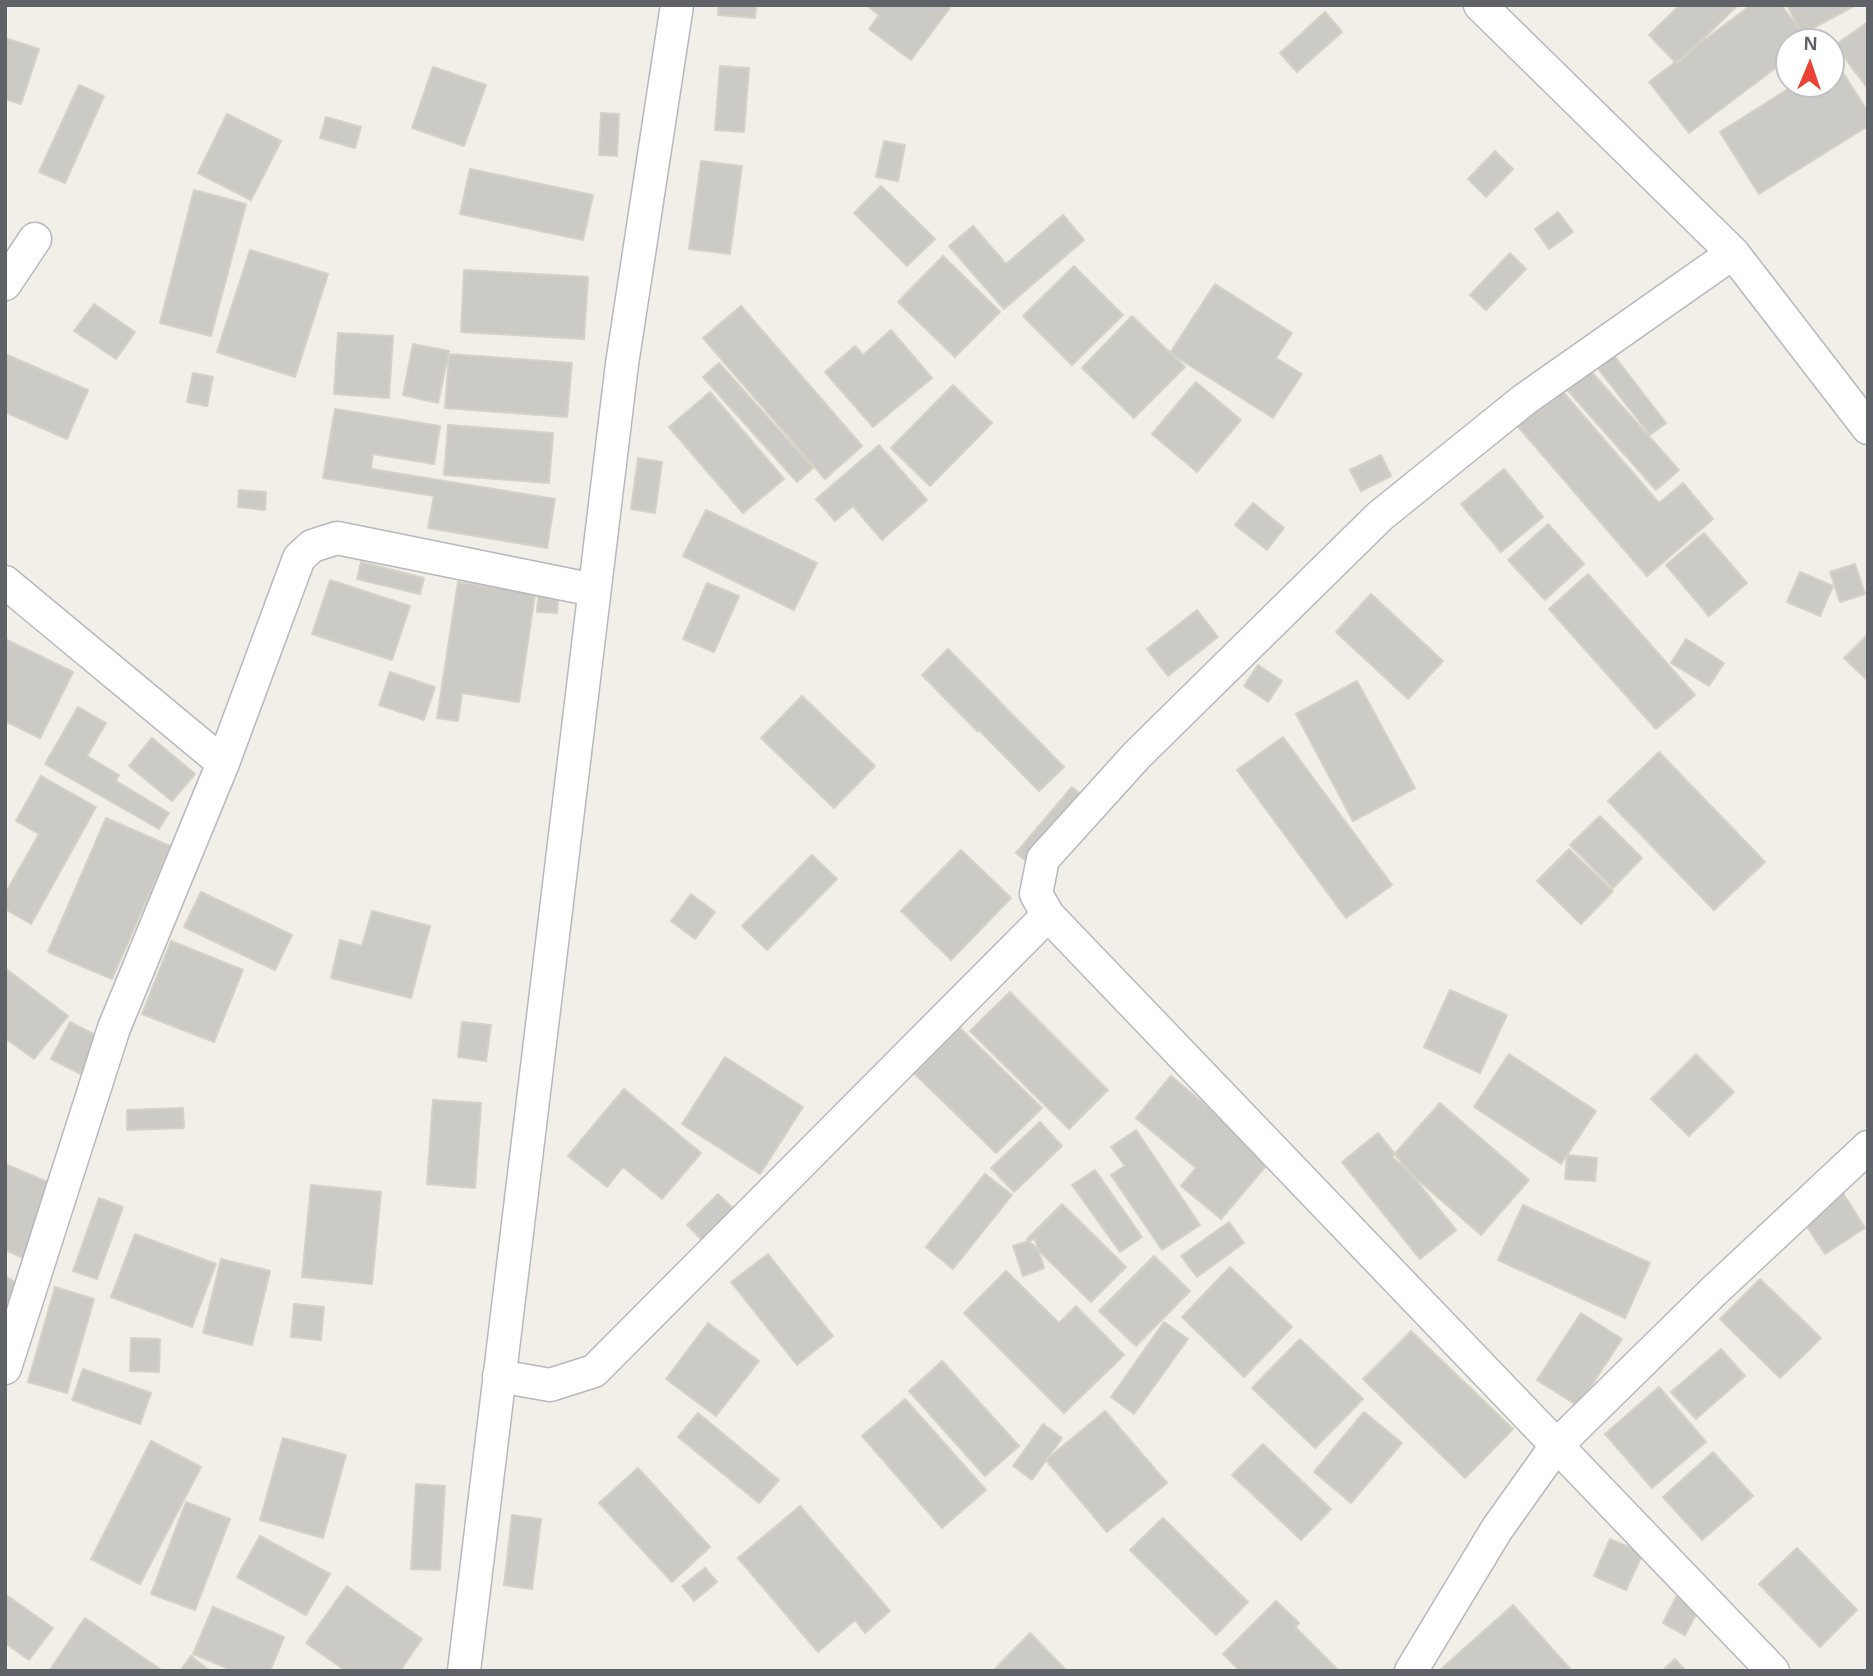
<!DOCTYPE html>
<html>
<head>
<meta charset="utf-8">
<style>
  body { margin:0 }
  #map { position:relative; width:1873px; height:1676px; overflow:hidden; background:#f1efe8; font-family:Helvetica,sans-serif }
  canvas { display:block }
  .frame { position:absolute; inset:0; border:7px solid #5f6368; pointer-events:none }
  .north { position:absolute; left:1775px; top:28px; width:70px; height:70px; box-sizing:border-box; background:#fff; border:2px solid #bfc1c3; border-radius:50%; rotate:2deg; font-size:19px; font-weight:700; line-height:28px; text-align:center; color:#5f6368 }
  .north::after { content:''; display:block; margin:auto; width:24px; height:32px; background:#ea4335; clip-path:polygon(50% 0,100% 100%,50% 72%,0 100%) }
</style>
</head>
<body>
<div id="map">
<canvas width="1873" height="1676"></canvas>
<div class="frame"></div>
<div class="north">N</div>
</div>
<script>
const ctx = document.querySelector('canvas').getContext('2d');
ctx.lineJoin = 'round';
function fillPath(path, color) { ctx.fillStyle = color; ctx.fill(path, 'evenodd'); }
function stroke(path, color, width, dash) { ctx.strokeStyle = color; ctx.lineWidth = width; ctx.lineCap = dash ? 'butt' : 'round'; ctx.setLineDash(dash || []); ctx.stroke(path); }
const building = new Path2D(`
  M719,5H756L755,18L718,15Z
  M866,5H952L911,60L869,29L879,15Z
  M1680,5H1738L1677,64L1649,35Z
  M1751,5H1781L1809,42H1789V58L1689,133L1649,82Z
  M1787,5H1856L1802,34Z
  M1325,12L1342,32L1297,72L1280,53Z
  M1868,22V89L1835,45Z
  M5,38L39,49L21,104L5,99Z
  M1835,60L1868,112V126L1759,194L1720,132L1796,84H1831V62Z
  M720,66L749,68L744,132L715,130Z
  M433,67L486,85L464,146L412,128Z
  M79,85L104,96L65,183L39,172Z
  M601,113L619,114L617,156L599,155Z
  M227,114L281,141L251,200L198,173Z
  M326,117L361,127L355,148L320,138Z
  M884,141L905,145L898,181L876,177Z
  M1495,151L1513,169L1486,197L1468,179Z
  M701,161L742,166L730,254L689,249Z
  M470,169L593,195L583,240L460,214Z
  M881,186L935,239L907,266L854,213Z
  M194,190L246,204L211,336L160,323Z
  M1558,212L1573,232L1549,249L1535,229Z
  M1063,215L1084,240L1004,309L949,246L973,226L1006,264Z
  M250,250L328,274L295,377L217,352Z
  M1510,253L1526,269L1486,310L1470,295Z
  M943,256L1000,312L955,357L898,302Z
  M1074,266L1123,315L1072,365L1023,316Z
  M464,270L588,277L584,339L461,332Z
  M1215,284L1292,333L1276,358L1302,374L1273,418L1170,353Z
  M94,304L135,332L116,359L74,331Z
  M741,306L862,446L825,479L703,338Z
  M1132,316L1185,367L1134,418L1082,368Z
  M891,330L932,378L873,427L825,372L855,346L863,355Z
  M338,333L393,336L389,398L334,394Z
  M413,344L449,351L438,403L403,395Z
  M1612,353L1666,423L1650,435L1596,366Z
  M5,354L88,390L67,439L5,412Z
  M449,354L572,363L567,417L445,408Z
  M719,363L813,468L797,482L703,377Z
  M1586,366L1679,470L1656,490L1563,385Z
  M193,373L213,377L207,406L187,402Z
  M1196,382L1241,420L1197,472L1152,434Z
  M953,385L992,423L930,486L891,448Z
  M1557,385L1659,503L1683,483L1713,519L1647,576L1514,422Z
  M710,392L784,479L743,513L669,427Z
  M335,409L440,426L434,464L373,454L371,469L555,499L547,548L428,528L434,496L323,478Z
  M448,425L553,433L549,483L444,475Z
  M879,445L927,500L882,540L853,506L835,521L816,499Z
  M1381,455L1391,476L1361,491L1350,470Z
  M638,458L662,462L655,513L631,509Z
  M1504,469L1543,517L1501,552L1461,504Z
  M239,490L266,492L265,510L238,507Z
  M1253,503L1284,528L1267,550L1235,525Z
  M706,510L817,563L794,610L683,556Z
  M1548,524L1584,564L1545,600L1508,560Z
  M1704,533L1747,583L1709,616L1666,565Z
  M361,562L424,578L420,594L357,579Z
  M1855,564L1865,594L1840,602L1830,572Z
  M1800,572L1833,586L1820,616L1787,602Z
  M1588,574L1695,695L1656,729L1549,609Z
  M330,580L410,606L392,660L312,634Z
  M458,582L535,594L519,702L462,693L458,721L437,718Z
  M707,583L739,596L714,652L683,639Z
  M539,588L559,589L557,613L537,612Z
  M1371,594L1443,661L1408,699L1336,632Z
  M1197,610L1218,637L1168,676L1147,649Z
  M1868,634V681L1844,658Z
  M5,639L73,672L40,738L5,721Z
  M1686,639L1724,663L1709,686L1671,663Z
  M948,649L1064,767L1039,791L979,730L977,731L922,675Z
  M1258,665L1282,681L1268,702L1244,686Z
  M390,672L435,687L424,720L379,705Z
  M1357,681L1415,788L1353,821L1296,714Z
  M802,696L875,766L834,808L761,738Z
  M78,707L106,723L87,756L119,775L116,781L169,813L159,829L45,764Z
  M1283,737L1392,885L1346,918L1237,770Z
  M152,738L195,774L172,801L129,766Z
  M1659,752L1765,862L1714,910L1608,801Z
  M41,776L96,807L31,924L5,909V894L39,834L16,821Z
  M1072,787L1098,808L1042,874L1016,853Z
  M1600,816L1642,858L1613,888L1570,845Z
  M106,818L170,846L112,979L48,952Z
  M1569,849L1613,891L1581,924L1537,881Z
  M961,850L1011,898L951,960L901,911Z
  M812,855L837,879L767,950L742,926Z
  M201,892L292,935L275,970L184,927Z
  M691,894L715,912L695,939L671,921Z
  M372,911L430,926L411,998L331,978L340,940L362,946Z
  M171,941L243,970L214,1042L142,1014Z
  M5,968L68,1016L34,1059L5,1038Z
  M1450,990L1507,1015L1480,1073L1424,1047Z
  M1010,992L1108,1090L1069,1129L970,1031Z
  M70,1022L101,1038L83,1075L51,1059Z
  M462,1022L491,1025L486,1061L458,1057Z
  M959,1027L1042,1108L996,1153L914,1073Z
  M1509,1054L1596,1111L1561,1164L1474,1107Z
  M1696,1054L1734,1092L1689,1136L1651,1099Z
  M725,1057L803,1107L760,1174L682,1124Z
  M1171,1076L1271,1160L1221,1219L1181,1186L1196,1168L1136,1118Z
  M624,1089L701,1153L662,1199L623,1167L607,1187L568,1156Z
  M433,1100L481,1103L475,1188L427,1184Z
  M1440,1103L1529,1180L1481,1235L1392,1157Z
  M183,1108L184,1128L127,1130V1110Z
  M1040,1122L1062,1146L1014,1192L991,1168Z
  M1136,1130L1200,1225L1162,1250L1111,1175L1125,1166L1111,1147Z
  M1378,1133L1456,1230L1420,1259L1342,1162Z
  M1567,1155L1597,1158L1595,1181L1565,1179Z
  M5,1164L57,1186L26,1259L5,1250Z
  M1095,1170L1142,1237L1120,1252L1072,1185Z
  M985,1174L1012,1195L953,1269L926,1247Z
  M311,1185L381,1192L372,1284L302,1277Z
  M1841,1190L1865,1228L1825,1254L1800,1216Z
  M718,1194L740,1215L708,1246L687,1225Z
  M99,1198L123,1207L97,1279L73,1271Z
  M1062,1204L1126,1267L1091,1302L1027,1239Z
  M1523,1205L1650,1263L1625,1318L1498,1260Z
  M1229,1222L1244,1243L1197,1277L1181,1256Z
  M135,1234L216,1264L192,1327L111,1297Z
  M1035,1239L1044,1268L1023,1276L1013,1246Z
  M768,1254L833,1336L797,1365L731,1282Z
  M1154,1256L1190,1291L1136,1346L1099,1311Z
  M221,1259L270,1271L252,1345L203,1333Z
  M1230,1267L1292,1327L1244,1377L1182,1317Z
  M1006,1271L1059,1323L1076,1306L1124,1355L1064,1413L964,1313Z
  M5,1276L20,1285L5,1309Z
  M1760,1279L1821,1338L1780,1378L1720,1319Z
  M55,1287L94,1299L67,1393L28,1382Z
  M294,1304L324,1307L321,1340L291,1337Z
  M1581,1313L1622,1339L1578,1406L1537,1380Z
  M1164,1322L1188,1339L1134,1414L1111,1397Z
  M708,1323L759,1361L716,1416L666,1379Z
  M1411,1331L1513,1429L1465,1478L1363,1379Z
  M131,1338L160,1339L159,1372L130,1371Z
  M1300,1339L1363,1399L1315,1448L1252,1388Z
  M1721,1349L1745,1376L1696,1419L1671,1392Z
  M942,1361L1019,1446L985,1476L909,1391Z
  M83,1369L151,1393L140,1424L72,1400Z
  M1659,1387L1706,1442L1652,1488L1605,1434Z
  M905,1399L986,1490L942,1528L862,1436Z
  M1105,1411L1167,1483L1107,1532L1046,1460Z
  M1364,1412L1402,1443L1351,1503L1314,1472Z
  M698,1413L779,1480L759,1503L678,1437Z
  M1043,1424L1062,1438L1032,1480L1013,1466Z
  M283,1438L346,1455L323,1538L260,1520Z
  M151,1441L201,1467L140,1584L91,1559Z
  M1263,1444L1331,1509L1301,1540L1232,1475Z
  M1713,1452L1753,1496L1702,1540L1663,1497Z
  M638,1468L710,1547L672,1582L599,1503Z
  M416,1484L445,1486L440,1570L411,1569Z
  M186,1502L230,1519L195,1610L151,1594Z
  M800,1506L890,1611L865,1633L855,1620L818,1652L738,1558Z
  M512,1515L541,1519L532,1589L504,1585Z
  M1163,1518L1248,1602L1216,1635L1130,1550Z
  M260,1536L330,1574L306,1615L237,1577Z
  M1610,1539L1643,1553L1626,1590L1594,1576Z
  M1797,1548L1857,1610L1820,1647L1759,1584Z
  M705,1568L717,1582L694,1601L682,1586Z
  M347,1586L422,1639L400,1671H346L306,1643Z
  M5,1594L53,1628L29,1660L5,1643Z
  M1676,1597L1699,1609L1685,1635L1663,1623Z
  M1276,1601L1299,1623L1295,1627L1339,1671H1240L1223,1654Z
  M1513,1605L1572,1671H1439Z
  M213,1607L284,1637L270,1671H234L193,1654Z
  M85,1618L163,1671H49Z
  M1030,1633L1067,1671H993Z
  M191,1656L210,1671H180Z
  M1675,1659L1686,1671H1662Z`);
fillPath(building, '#cccac5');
stroke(building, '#d6d1c6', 2);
const minor = new Path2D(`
  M1480,5L1733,253L1868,428
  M5,284L35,239
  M5,582L223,763
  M1048,915L1036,894L1043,859L1137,755L1380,516L1525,399L1733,253
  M5,1368L114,1028L223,763L299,558L312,546L337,538L594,590
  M499,1376L550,1385L594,1371L1048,915L1773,1671
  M464,1671L622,364L677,5
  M1411,1671L1497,1529L1556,1446L1714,1291L1868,1147`);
stroke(minor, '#b5b8bc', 35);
stroke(minor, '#fff', 32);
</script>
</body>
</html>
